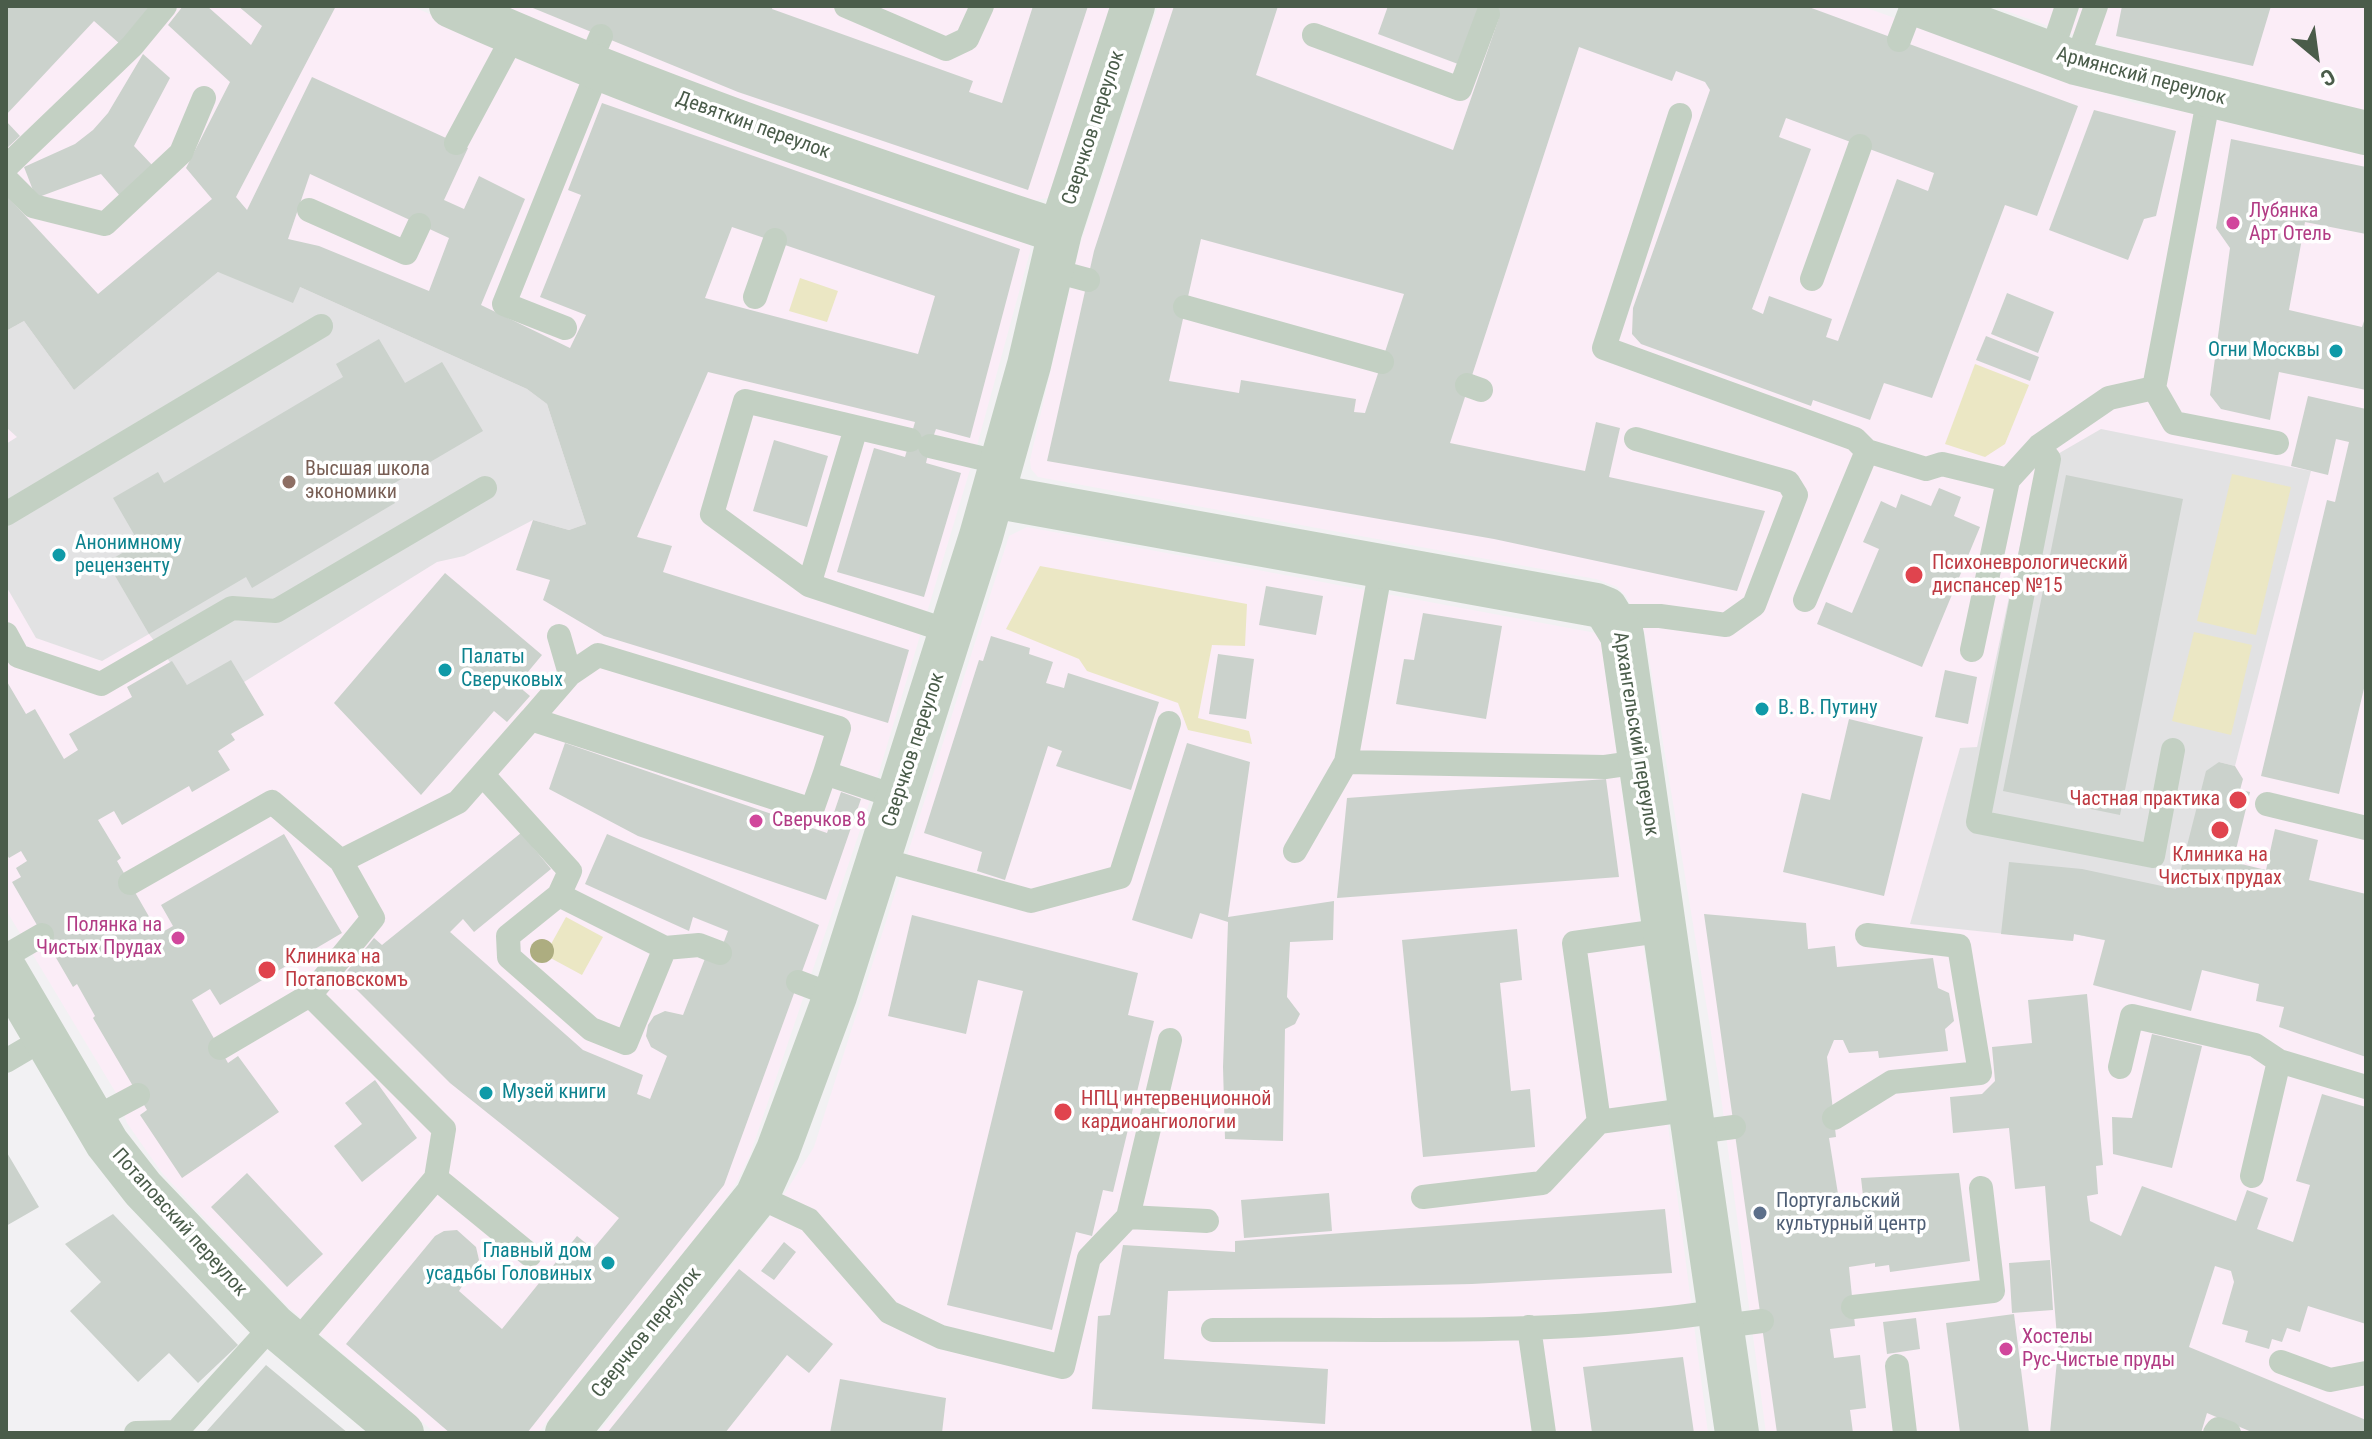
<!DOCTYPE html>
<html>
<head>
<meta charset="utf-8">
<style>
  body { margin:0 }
  #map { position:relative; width:2372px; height:1439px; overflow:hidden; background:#f2f1f3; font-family:"Roboto Condensed",sans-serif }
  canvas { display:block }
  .frame { position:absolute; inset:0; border:8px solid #4a5c4a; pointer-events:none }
  .north { position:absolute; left:2276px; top:16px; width:80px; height:80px; -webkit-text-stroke:6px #fff; paint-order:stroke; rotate:151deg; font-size:22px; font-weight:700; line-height:32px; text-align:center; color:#4a5c4a }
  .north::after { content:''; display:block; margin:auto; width:28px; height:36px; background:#4a5c4a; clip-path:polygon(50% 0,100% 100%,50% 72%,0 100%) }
</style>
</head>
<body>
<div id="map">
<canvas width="2372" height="1439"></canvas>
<div class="frame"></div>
<div class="north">С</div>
</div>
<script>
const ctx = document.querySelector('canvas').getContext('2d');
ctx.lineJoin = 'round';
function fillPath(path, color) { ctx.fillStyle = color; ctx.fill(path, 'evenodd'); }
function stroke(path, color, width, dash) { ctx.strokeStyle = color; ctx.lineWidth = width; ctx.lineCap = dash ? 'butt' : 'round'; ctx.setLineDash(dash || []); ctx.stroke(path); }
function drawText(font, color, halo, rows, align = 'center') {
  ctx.font = font + ' "Roboto Condensed",sans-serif'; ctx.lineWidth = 7; ctx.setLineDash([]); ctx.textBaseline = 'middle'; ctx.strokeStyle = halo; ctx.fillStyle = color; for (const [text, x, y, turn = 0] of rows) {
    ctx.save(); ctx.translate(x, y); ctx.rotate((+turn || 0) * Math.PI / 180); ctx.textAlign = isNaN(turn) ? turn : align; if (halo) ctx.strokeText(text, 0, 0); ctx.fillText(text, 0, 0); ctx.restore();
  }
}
fillPath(new Path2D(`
  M6,6H412L572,79L1030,244V252L975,453L873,792L750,1155L736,1184L711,1219L538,1433H435L286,1305L162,1173L127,1123L116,1093L6,910Z
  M497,6H1111L1052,197L1032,201L739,103Z
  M1158,6H1861L2135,103L2162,108L2177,98L2242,113L2252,129L2366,153V1433H1766L1718,1075L1645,634L1626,596L1617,587L1596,579L1038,477L1031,469L1030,460L1079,248Z
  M1992,6H2366V116L2150,62Z
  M1027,527L1596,633L1601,643L1659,1056L1708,1433H598L769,1218L814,1147L1009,536Z`), '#fbedf7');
fillPath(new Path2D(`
  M218,272L300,287L527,389L547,404L586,524L569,530L533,520L464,556L437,562L244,682L187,685L149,634L102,661L36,638L6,586V444L17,437L6,427V331L24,321L74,390Z
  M2101,429L2311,471L2235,766L2219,762L2162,952L2074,934L2073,941L1910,924L1960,748L1977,747L2037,466Z`), '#e2e2e3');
fillPath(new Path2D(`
  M800,278L838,291L827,322L789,311Z
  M1975,364L2029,385L2005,444L1985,457L1945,444Z
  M2232,474L2291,487L2256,635L2197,621Z
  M1040,566L1247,604L1245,646L1212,645L1198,718L1249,731L1252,744L1188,730L1178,703L1087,671L1079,659L1006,629Z
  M2194,632L2252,645L2231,735L2172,721Z
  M566,917L603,937L582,975L545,955Z`), '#ebe7c4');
fillPath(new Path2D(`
  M6,6H152L120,44L94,21L6,115Z
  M183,6H207L251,45L262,26L238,6H336L236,197L247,210L312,77L468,148L444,200L464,209L479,176L525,199L481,305L570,348L586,315L540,297L581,195L568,190L602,103L1020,249L970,438L936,429L930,446L926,463L961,473L924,597L837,572L874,448L905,457L915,422L708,372L637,537L672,546L663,572L909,650L888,723L604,636L543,600L550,580L516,570L533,520L569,530L586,524L547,404L527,389L300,287L293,303L218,272L74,390L24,321L6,331V195L98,294L212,199L186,168L230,82L168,25ZM310,174L449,238L429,291L319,246L288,239ZM732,227L935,296L918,354L705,298Z
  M528,6H773L772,9L973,81L969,92L1002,103L1033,6H1088L1028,190L738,92Z
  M1174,6H1278L1256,75L1453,150L1499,18L1458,64L1378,34L1388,6H1806L2078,106L2037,216L2005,205L1932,398L1884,383L1870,420L1813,400L1811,406L1641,344L1632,334L1633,308L1710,90L1705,82L1676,71L1672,81L1579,47L1450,443L1585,471L1596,422L1620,428L1609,477L1765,511L1737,591L1494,539L1047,461L1094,251ZM1786,118L1934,173L1928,191L1897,179L1838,341L1826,337L1832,319L1769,296L1763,314L1752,309L1811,149L1779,137ZM1201,239L1404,294L1365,413L1354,412L1356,399L1241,380L1239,393L1169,381Z
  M2122,6H2271L2253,66L2116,36Z
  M143,54L170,78L134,146L153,166L120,196L101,174L36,198L24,167L75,144L93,130L108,113Z
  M2094,110L2176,131L2156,216L2144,219L2128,260L2049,230Z
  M6,121L20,136L6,149Z
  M2231,139L2366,167V234L2305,222L2289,310L2362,327L2366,315V390L2279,372L2270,420L2221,409L2210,395L2230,248L2216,228Z
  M2007,293L2054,312L2038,353L1991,334Z
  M1986,336L2039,357L2030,381L1976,360Z
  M379,339L405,383L442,362L483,431L386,488L395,503L252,588L246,577L149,634L107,562L139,543L113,498L158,472L164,483L343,377L336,364Z
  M2308,396L2366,409V680L2339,794L2261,776L2327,500L2335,502L2349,442L2336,439L2328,475L2291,466Z
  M774,440L828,456L807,527L753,511Z
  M2066,475L2183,499L2120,815L2003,791Z
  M1939,488L1961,497L1954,516L1980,527L1922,667L1817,624L1826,602L1852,613L1879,549L1863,542L1881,501L1896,508L1901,494L1931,506Z
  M445,573L542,655L517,685L530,696L507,722L494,711L421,795L334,703Z
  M1266,586L1323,596L1316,635L1259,625Z
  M1423,613L1502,626L1486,719L1396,704L1404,659L1414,660Z
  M991,636L1030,648L1029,654L1053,662L1046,683L1064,688L1068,673L1159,702L1131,790L1056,766L1062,751L1048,746L1005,880L977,871L982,852L924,833L979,660L983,661Z
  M1218,654L1254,659L1246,719L1209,714Z
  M231,660L264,715L231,734L235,740L218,751L230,770L192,792L189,786L122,825L114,811L98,820L121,858L117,861L159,934L173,926L161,905L284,834L342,933L220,1005L210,989L192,1000L228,1063L238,1056L279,1112L182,1178L140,1115L147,1110L93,1018L95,1016L77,984L73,987L12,882L21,877L16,868L27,861L21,851L9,858L6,853V680L26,714L35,709L64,759L78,750L69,734L132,697L127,687L172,661L187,685Z
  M1945,670L1977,677L1968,724L1935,717Z
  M1849,719L1923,737L1884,896L1783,872L1802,793L1830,800Z
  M565,743L827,833L841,792L861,799L826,900L638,836L549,789Z
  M1187,743L1250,762L1228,917L1334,901L1333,940L1290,942L1287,997L1300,1014L1295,1024L1285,1029L1283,1141L1225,1139L1223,1067L1228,922L1200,913L1192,939L1132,920Z
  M2219,762L2235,766L2243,779L2240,790L2250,792L2233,862L2266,870L2275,829L2318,840L2309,880L2366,894V1057L2279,1027L2284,1007L2256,1001L2259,984L2202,970L2191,1011L2093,985L2105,940L2074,934L2073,941L2001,934L2009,862L2082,869L2176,889L2206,771Z
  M1606,779L1619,877L1337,898L1347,798Z
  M521,833L551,869L474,932L463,919L450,932L583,1050L643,1075L637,1094L650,1099L667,1056L651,1047L646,1036L648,1025L654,1016L665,1011L683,1015L706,956L717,960L728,931L693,917L689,931L585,884L607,834L819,925L724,1185L527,1433H450L346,1344L435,1236L444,1231L457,1230L476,1247L479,1260L459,1291L502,1329L577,1236L593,1249L619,1218L450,1083L343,976L374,938L382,945Z
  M1704,914L1806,923L1808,949L1835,946L1837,967L1933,958L1938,988L1949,993L1954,1021L1945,1029L1948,1051L1879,1058L1878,1051L1849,1053L1843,1040H1834L1827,1057L1836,1137L1829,1138L1839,1200L1863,1196L1861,1178L1959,1173L1970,1261L1890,1272L1889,1265L1875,1267V1263L1849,1267L1855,1326L1830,1329L1834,1358L1860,1355L1866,1408L1850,1410L1853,1433H1777Z
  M912,915L1138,973L1128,1015L1154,1021L1113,1192L1103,1190L1092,1236L1076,1232L1052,1330L947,1305L1023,991L978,980L966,1034L888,1016Z
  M1517,929L1522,980L1500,983L1511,1091L1530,1089L1535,1147L1423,1157L1402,940Z
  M2087,994L2103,1165L2096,1166L2098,1194L2087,1196L2090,1221L2121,1236L2142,1186L2236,1221L2247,1190L2268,1198L2257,1229L2293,1242L2310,1185L2296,1181L2322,1094L2366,1107V1324L2308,1306L2300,1332L2287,1328L2282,1342L2272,1339L2269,1349L2245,1342L2248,1331L2222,1324L2234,1282L2231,1271L2215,1266L2189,1347L2366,1420V1433H2254L2207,1413L2201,1433H2050L2058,1350L2045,1186L2015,1189L2009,1128L1953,1133L1950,1097L1982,1094L1995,1081L1992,1047L2032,1043L2028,1000Z
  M2152,1034L2202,1046L2172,1168L2113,1154L2112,1117L2132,1118Z
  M375,1080L417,1138L362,1182L334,1146L362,1124L345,1103Z
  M6,1151L39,1207L6,1226Z
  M247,1173L323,1254L287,1287L211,1207Z
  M1329,1193L1332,1231L1244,1238L1241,1200Z
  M1665,1209L1672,1273L1472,1284L1168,1291L1164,1359L1328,1369L1325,1424L1092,1409L1098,1316L1110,1315L1123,1245L1235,1252V1241Z
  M113,1214L238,1345L198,1383L169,1353L138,1382L70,1311L101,1282L65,1244Z
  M784,1242L796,1252L774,1280L761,1271Z
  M2050,1260L2053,1310L2012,1313L2009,1263Z
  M739,1269L833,1344L809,1373L787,1355L725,1433H607Z
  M2014,1314L2029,1433H1960L1946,1323Z
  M1916,1318L1920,1349L1887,1354L1883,1322Z
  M1683,1357L1694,1433H1592L1583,1367Z
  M266,1365L348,1433H205Z
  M840,1379L946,1398L942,1433H830Z`), '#cbd2cc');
stroke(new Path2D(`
  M846,6L946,49L967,39L982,6
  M1314,35L1460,89L1488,14
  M1899,40L1912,6
  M2051,54L2067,6
  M2076,63L2096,6
  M588,66L601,36
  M1680,115L1604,348L1855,439L1867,451L1926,469L1942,464L2008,480L2039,446L2109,398L2154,388L2174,423L2277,443
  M456,143L514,35
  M6,167L132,46L165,6
  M6,179L33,206L105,224L181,153L204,98
  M309,210L406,253L419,225
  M1051,270L1088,280
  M1812,279L1860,146
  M755,297L775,240
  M1185,307L1382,362
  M565,328L504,304L598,70
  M1467,385L1481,390
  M2154,388L2209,96
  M856,428L809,585L951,632
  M930,446L1002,463
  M2039,446L2049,459L1978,822L2153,856L2173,750
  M6,514L321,326
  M809,585L712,514L745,401L910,440
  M1805,600L1867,451
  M1612,616H1660L1726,625L1754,605L1796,495L1788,482L1636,439
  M6,634L18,656L101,684L232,608L276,611L485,488
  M1972,650L2008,480
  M570,674L598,655L839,728L825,773
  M531,719L570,674L559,636
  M1346,762L1605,767L1640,762
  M483,775L570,871L559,895L508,936L509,957L591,1029L626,1043L665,948
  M2267,804L2366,828
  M1295,851L1346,762L1381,567
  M879,859L1031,901L1120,877L1169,723
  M130,883L272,802L341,861
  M559,895L665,948L699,945L720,953
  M6,956L42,935
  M798,982L835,996
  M310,995L444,1129L436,1178L530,1255
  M220,1048L310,995L373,918L341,861L458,802L531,719L812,810L825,773L900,798
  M6,1061L45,1038
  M2120,1067L2132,1016L2255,1045L2279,1061L2366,1087
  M1834,1118L1892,1082L1980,1073L1959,946L1867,935
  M93,1119L138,1095
  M1599,1122L1574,943L1666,930
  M1696,1132L1734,1127
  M2252,1176L2279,1061
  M757,1196L809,1220L889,1312L941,1337L1063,1367L1089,1258L1128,1217L1170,1040
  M1423,1197L1542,1183L1599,1122L1693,1109
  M1128,1217L1207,1221
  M1853,1307L1993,1291L1981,1188
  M1723,1326L1762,1321
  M1529,1327L1544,1433
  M1213,1330C1381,1328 1554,1337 1721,1311
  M295,1344L436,1178
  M2281,1362L2330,1380L2366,1373
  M1897,1366L1905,1433
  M136,1433L176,1432L273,1325
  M2215,1433L2218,1429L2229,1433`), '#c3d0c3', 24);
stroke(new Path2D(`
  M451,6C648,95 854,163 1060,232
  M1922,6L2076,63L2366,133
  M993,496L1596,605L1606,609L1622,635L1737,1433
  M6,971L107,1143L143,1189L273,1325L402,1433
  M567,1433L757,1196L778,1150L835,996L981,536L1029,365L1060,232L1133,6`), '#c3d0c3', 44);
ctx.fillStyle = '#adad80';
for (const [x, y] of [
  [542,951]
]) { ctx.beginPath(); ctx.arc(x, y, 12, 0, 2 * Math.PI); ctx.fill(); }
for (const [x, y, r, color] of [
  [2233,223,8,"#d1479c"],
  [2336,351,8,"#0f9aa8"],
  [289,482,8,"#8d6e63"],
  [59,555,8,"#0f9aa8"],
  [1914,575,10,"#e0444e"],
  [445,670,8,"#0f9aa8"],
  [1762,709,8,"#0f9aa8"],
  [2238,800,10,"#e0444e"],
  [756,821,8,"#d1479c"],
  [2220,830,10,"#e0444e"],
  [178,938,8,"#d1479c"],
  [267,970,10,"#e0444e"],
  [486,1093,8,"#0f9aa8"],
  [1063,1112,10,"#e0444e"],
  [1760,1213,8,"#5c6f8a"],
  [608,1263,8,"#0f9aa8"],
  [2006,1349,8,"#d1479c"]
]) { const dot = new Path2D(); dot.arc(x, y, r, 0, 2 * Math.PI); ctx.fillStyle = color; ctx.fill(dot); stroke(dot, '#fff', 3); }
drawText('20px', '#4a5c4a', '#fff', [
  ["Армянский переулок",2141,77,15],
  ["Девяткин переулок",753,126,20],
  ["Сверчков переулок",1094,128,-72],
  ["Архангельский переулок",1635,734,81],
  ["Сверчков переулок",914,750,-72],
  ["Потаповский переулок",179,1223,48],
  ["Сверчков переулок",647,1333,-51]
]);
drawText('20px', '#b23c85', '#fff', [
  ["Лубянка",2249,212],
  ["Арт Отель",2249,235],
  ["Сверчков 8",772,821],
  ["Полянка на",162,926,"right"],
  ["Чистых Прудах",162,949,"right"],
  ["Хостелы",2022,1338],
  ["Рус-Чистые пруды",2022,1361]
], 'left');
drawText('20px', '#0d838f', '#fff', [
  ["Огни Москвы",2320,351,"right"],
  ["Анонимному",75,544],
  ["рецензенту",75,567],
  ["Палаты",461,658],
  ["Сверчковых",461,681],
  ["В. В. Путину",1778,709],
  ["Музей книги",502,1093],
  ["Главный дом",592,1252,"right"],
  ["усадьбы Головиных",592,1275,"right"]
], 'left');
drawText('20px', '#785e54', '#fff', [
  ["Высшая школа",305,470],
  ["экономики",305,493]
], 'left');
drawText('20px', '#be3a42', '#fff', [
  ["Психоневрологический",1932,564],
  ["диспансер №15",1932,587],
  ["Частная практика",2220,800,"right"],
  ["Клиника на",2220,856,"center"],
  ["Чистых прудах",2220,879,"center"],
  ["Клиника на",285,958],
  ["Потаповскомъ",285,981],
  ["НПЦ интервенционной",1081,1100],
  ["кардиоангиологии",1081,1123]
], 'left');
drawText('20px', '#4e5e75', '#fff', [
  ["Португальский",1776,1202],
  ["культурный центр",1776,1225]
], 'left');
</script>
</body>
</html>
